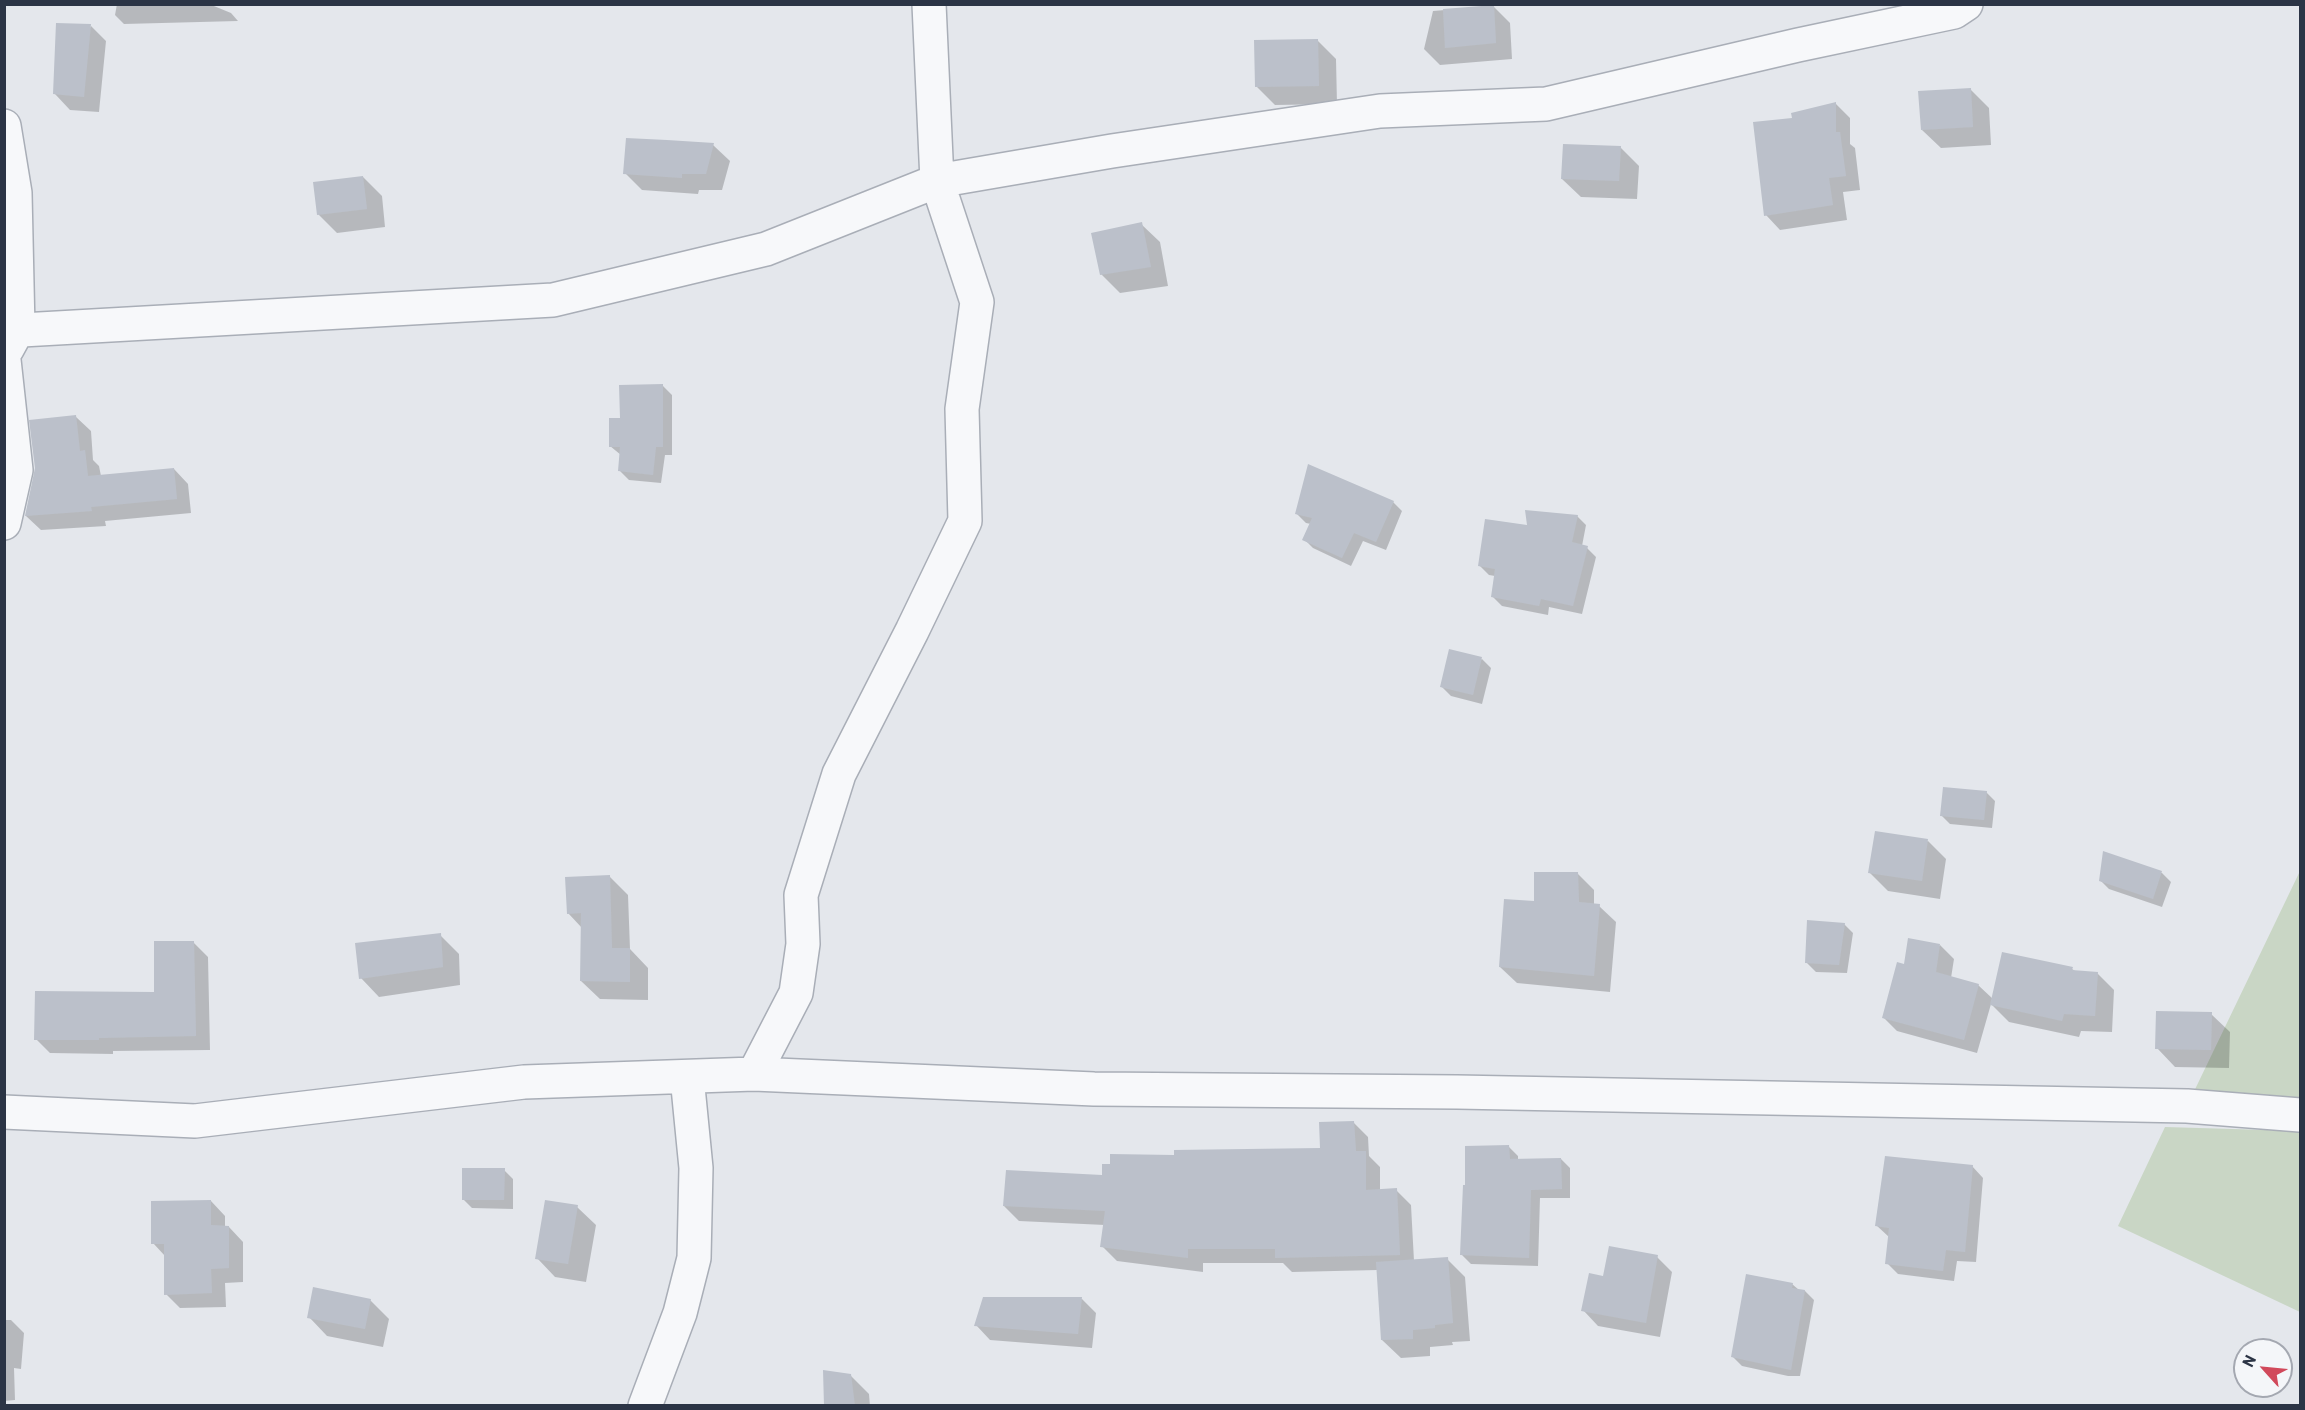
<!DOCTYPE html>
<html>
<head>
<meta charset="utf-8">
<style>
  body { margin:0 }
  #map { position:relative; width:2305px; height:1410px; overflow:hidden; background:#e4e7ec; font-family:Barlow,sans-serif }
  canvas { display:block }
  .frame { position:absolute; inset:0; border:6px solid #2b3445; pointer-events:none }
  .north { position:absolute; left:2233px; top:1338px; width:60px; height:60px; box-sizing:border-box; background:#f4f6f9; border:2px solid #a4a8b1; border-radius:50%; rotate:297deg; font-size:16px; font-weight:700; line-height:24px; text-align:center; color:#2b3445 }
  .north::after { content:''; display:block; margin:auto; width:21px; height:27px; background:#d1495b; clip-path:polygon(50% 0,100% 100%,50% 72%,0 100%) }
</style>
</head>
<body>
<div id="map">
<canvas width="2305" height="1410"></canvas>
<div class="frame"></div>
<div class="north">N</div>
</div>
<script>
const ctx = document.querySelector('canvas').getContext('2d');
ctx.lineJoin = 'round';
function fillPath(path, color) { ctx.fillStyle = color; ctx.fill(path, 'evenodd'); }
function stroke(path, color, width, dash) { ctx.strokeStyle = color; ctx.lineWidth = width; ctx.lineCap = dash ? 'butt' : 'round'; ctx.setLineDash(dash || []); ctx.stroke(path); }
fillPath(new Path2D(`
  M2300,871V1101L2187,1106Z
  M2165,1127L2300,1131V1312L2118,1226Z`), '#c9d6c5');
fillPath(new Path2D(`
  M117,4H209L231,13L238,21L124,24L115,15Z
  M1493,6L1510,23L1512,59L1440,65L1424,49L1433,11Z
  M91,26L106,41L99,112L70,110L55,94Z
  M1317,40L1336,59L1337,104L1275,105L1257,87Z
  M1970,89L1989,108L1991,145L1941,148L1922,130Z
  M1836,104L1850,118V144L1855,148L1860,190L1843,192L1847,220L1780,230L1766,215L1794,120Z
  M713,145L730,161L722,190H699L698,194L642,190L625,173Z
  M1620,147L1639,166L1637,199L1581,197L1562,179Z
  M363,177L382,196L385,227L337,233L318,214Z
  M1141,224L1160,242L1168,286L1120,293L1101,274Z
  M663,386L672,395V455H665L661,483L629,480L620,471L621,455L610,446L622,420Z
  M76,417L91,431L93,460L99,466L101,476L174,469L188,484L191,513L105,521L106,526L41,530L26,516L36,468Z
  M1393,502L1402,511L1386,550L1363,541L1351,566L1313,548L1304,539L1311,524L1306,523L1297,514Z
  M1577,516L1586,525L1582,546L1587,548L1596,557L1582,614L1549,607L1548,615L1502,606L1493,597L1495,576L1489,575L1480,566L1528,527Z
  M1482,659L1491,668L1482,704L1451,696L1442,687Z
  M1986,792L1995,801L1992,828L1950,824L1941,815Z
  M1928,841L1946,859L1940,899L1888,891L1869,872Z
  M2104,853L2162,873L2171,882L2162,907L2109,889L2100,880Z
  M1577,873L1594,890V905L1599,906L1616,922L1610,992L1517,983L1500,967L1536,903Z
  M609,876L628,895L630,949L648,968V1000L600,999L581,981L582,928L568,913Z
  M1844,924L1853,933L1847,973L1816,972L1807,963Z
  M440,935L459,954L460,985L379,997L361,978Z
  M193,942L208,957L210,1050L113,1051V1054L50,1053L36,1039L156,994Z
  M1940,945L1954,959L1951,978L1978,985L1993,999L2072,969L2075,971L2097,973L2114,990L2112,1032L2081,1031L2079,1037L2009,1022L1991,1004L1977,1053L1897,1031L1883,1017Z
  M2211,1014L2230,1032L2229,1068L2175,1067L2157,1048Z
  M1353,1122L1368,1137L1369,1156L1380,1167V1191L1396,1190L1411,1205L1414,1261L1447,1259L1465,1277L1470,1341L1452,1342L1453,1345L1430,1347V1356L1401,1358L1382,1340L1378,1270L1292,1272L1283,1263H1203V1272L1117,1261L1102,1246L1105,1225L1019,1221L1004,1206L1175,1156L1322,1149Z
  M1509,1147L1518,1156V1160L1561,1159L1570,1168V1198H1540L1538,1266L1471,1264L1462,1255L1467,1186Z
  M1972,1166L1983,1178L1976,1262L1957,1261L1954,1281L1898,1274L1887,1263L1889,1237L1876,1225Z
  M504,1170L513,1179V1209L472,1208L463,1199Z
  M211,1201L225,1216V1227H229L243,1242V1282L225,1283L226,1307L180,1308L166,1294L165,1256L153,1243Z
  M577,1207L596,1225L586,1282L555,1277L537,1258Z
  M1657,1257L1672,1272L1660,1337L1598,1326L1583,1310L1604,1278Z
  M1792,1284L1799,1290L1805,1291L1814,1300L1800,1376H1788L1742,1366L1733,1357Z
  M1082,1299L1096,1313L1092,1348L990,1340L976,1325Z
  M370,1300L389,1319L383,1347L327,1336L309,1317Z
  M4,1320H11L24,1333L21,1369L14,1368L15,1400L4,1401Z
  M850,1375L869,1394L870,1406H825Z`), '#0003');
fillPath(new Path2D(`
  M1494,5L1496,43L1445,48L1443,9Z
  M56,23L91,24L84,97L53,94Z
  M1318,39L1319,86L1255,87L1254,40Z
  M1971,88L1973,127L1921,130L1918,91Z
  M1836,102V132H1840L1846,176L1829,178L1833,205L1764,216L1753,122L1792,118L1791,113Z
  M626,138L667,140L714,143L706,174H682V178L623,174Z
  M1563,144L1621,146L1619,181L1561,179Z
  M363,176L367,209L317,215L313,182Z
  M1142,222L1151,267L1100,275L1091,233Z
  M663,384V447H656L653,475L618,471L620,447H609V418H620L619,385Z
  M76,415L80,451L85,450L88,476L174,468L177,499L91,507L92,511L25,516L35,468L29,420Z
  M1308,464L1394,501L1376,542L1354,533L1342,558L1302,540L1312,518L1295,514Z
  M1525,510L1578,515L1572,542L1588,546L1573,606L1541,599L1539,606L1491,597L1495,569L1478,566L1485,519L1527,525Z
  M1449,649L1482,657L1473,695L1440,687Z
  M1943,787L1987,791L1984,820L1940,816Z
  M1875,831L1928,839L1922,881L1868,873Z
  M2103,851L2162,871L2153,899L2099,881Z
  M1534,872H1578L1579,902L1600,904L1594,976L1499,967L1504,899L1534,901Z
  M610,875L612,948H630V982L580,981L581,913L567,914L565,877Z
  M1807,920L1845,923L1839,965L1805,963Z
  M441,933L443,967L359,979L355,943Z
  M1908,938L1940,944L1936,972L1979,984L1964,1040L1882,1018L1897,962L1904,964Z
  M154,941H194L196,1036L99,1038V1040H34L35,991L154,992Z
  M2002,952L2073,967L2072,970L2098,972L2095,1016L2064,1014L2062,1021L1990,1005Z
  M2156,1011L2212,1012L2211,1050L2155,1049Z
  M1354,1121L1356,1151H1366V1190L1397,1188L1400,1255L1275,1258V1249H1188V1258L1100,1247L1105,1211L1003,1206L1006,1170L1102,1175V1164H1110V1154L1174,1155V1150L1320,1148L1319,1122Z
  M1509,1145L1510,1159L1561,1158L1562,1189L1531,1190L1529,1258L1460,1255L1463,1185H1465V1146Z
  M1885,1156L1973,1165L1965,1252L1946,1250L1943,1271L1885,1264L1889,1228L1875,1226Z
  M462,1168H505L504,1200H462Z
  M211,1200V1225L229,1226V1268L211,1269L212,1293L164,1295V1244H151V1201Z
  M545,1200L578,1205L568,1264L535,1259Z
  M1609,1246L1658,1255L1646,1323L1581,1311L1589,1273L1603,1276Z
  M1448,1257L1453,1323L1435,1325V1328L1413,1330V1339L1381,1340L1376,1262Z
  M1746,1274L1793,1283L1792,1288L1805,1290L1791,1370L1731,1357Z
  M313,1287L371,1299L365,1329L307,1318Z
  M983,1297H1082L1078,1334L974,1326Z
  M823,1370L851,1374L855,1406H824Z`), '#bbc0ca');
const minor = new Path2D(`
  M4,126L15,193L18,329L7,349
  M4,331L553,300L766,249L937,181L1112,151L1380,111L1546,104L1798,45L1954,12L1966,4
  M4,360L16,470L4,523
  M754,1074L796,993L803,944L801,895L839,774L912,631L965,521L962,409L977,302L937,181L929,4
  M4,1112L195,1121L524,1082L754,1074L1094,1089L1457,1092L2187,1106L2300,1115
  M645,1406L680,1313L694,1258L696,1168L687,1077`);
stroke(minor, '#a9aeb7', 36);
stroke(minor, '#f7f8fa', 33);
</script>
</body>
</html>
